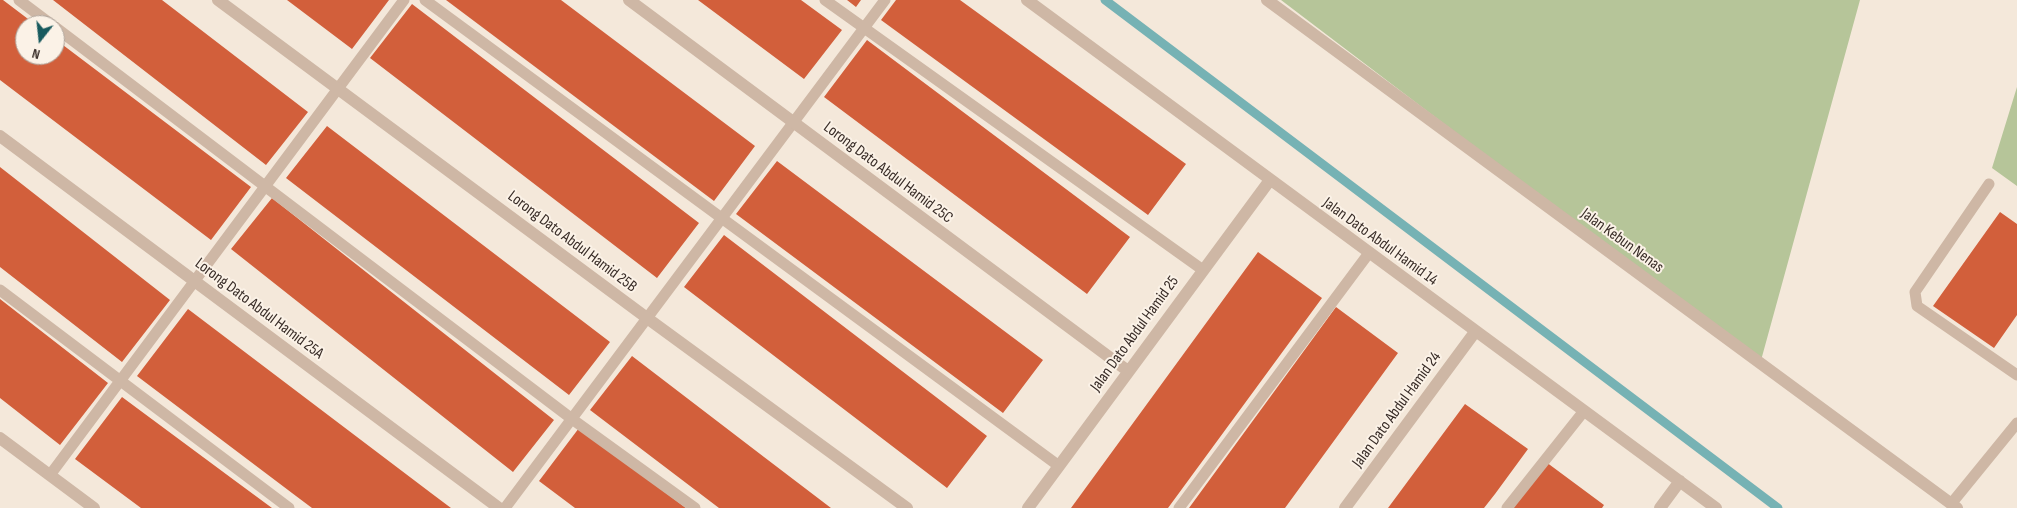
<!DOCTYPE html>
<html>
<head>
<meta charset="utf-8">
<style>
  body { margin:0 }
  #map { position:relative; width:2017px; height:508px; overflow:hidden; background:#f4e8da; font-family:"Sofia Sans Condensed",sans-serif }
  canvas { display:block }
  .north { position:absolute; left:15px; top:15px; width:50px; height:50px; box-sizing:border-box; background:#fbf2e7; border:1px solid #ada39a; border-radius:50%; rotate:196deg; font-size:14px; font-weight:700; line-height:20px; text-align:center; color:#382c27 }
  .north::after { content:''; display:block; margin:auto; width:18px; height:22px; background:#185a5e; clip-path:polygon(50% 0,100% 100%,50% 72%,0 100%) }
</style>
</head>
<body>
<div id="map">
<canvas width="2017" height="508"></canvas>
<div class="north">N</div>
</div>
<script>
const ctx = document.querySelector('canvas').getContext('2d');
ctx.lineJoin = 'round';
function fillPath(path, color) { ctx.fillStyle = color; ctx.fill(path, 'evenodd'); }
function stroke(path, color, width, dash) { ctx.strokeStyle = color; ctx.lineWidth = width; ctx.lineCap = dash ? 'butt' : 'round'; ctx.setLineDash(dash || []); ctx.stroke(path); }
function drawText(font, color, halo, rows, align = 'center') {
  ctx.font = font + ' "Sofia Sans Condensed",sans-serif'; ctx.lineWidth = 4; ctx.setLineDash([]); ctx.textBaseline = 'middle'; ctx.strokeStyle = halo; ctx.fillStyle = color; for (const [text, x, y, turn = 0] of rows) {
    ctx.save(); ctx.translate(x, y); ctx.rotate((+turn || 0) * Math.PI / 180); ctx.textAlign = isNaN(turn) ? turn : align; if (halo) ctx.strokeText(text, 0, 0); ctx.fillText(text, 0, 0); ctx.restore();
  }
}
fillPath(new Path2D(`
  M1281,0H1860L1760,364Z
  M2017,87V186L1992,168Z`), '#b6c599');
stroke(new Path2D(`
  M1105,0L1778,508`), '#76b2b4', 9);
fillPath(new Path2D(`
  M0,0H3L36,25H25V55H55V39L251,187L211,240L0,80Z
  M53,0H162L308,112L266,165Z
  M287,0H389L352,49Z
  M446,0H561L755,146L714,201Z
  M698,0H801L842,30L804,79Z
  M847,0H861L856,7Z
  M896,0H960L1186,164L1148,215L881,20Z
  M412,4L699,223L657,278L370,58Z
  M867,40L1130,237L1087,294L824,97Z
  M327,126L610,342L569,395L286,178Z
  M777,161L1043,360L1003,413L736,214Z
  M0,167L170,300L122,362L0,267Z
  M272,198L554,420L513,472L231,249Z
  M2000,212L2017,224V315L1994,348L1933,306Z
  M724,235L987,436L947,488L684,287Z
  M1258,252L1322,298L1168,508H1071Z
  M0,299L108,383L60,445L0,398Z
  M1336,307L1398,353L1285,508H1189Z
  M188,309L431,493L451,508H312L292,493L137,376Z
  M632,356L764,457L831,508H719L590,410Z
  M122,397L234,480L272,508H141L75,459Z
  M1465,404L1528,449L1495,494L1484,508H1388Z
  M579,428L686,508H575L539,481Z
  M1546,462L1604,505L1602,508H1512Z`), '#d25f3b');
stroke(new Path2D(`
  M19,0L52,25
  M425,0L1059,466
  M825,0L1203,270
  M55,27L572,419L695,508
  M1989,184L1915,292L1917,306L2017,375
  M0,290L289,508
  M50,475L404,0
  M1951,504L2017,423
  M505,508L885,0
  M1179,508L1369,253
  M1507,508L1584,411`), '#ceb7a5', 11);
stroke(new Path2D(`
  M218,0L647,318L907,508
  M629,0L1128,371
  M1027,0L1716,508
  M0,136L499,508
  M0,438L94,508
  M1028,508L1270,180
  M1345,508L1475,332
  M1660,508L1680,481`), '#ceb7a5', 12);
stroke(new Path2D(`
  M1267,0L1957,508`), '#ceb7a5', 12);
drawText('16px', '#382c27', '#fbf2e7', [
  ["Lorong Dato Abdul Hamid 25C",888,173,37],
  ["Jalan Kebun Nenas",1622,241,36],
  ["Lorong Dato Abdul Hamid 25B",572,242,37],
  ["Jalan Dato Abdul Hamid 14",1380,242,36],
  ["Lorong Dato Abdul Hamid 25A",259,309,37],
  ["Jalan Dato Abdul Hamid 25",1135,334,-54],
  ["Jalan Dato Abdul Hamid 24",1397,410,-54]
]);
</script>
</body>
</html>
